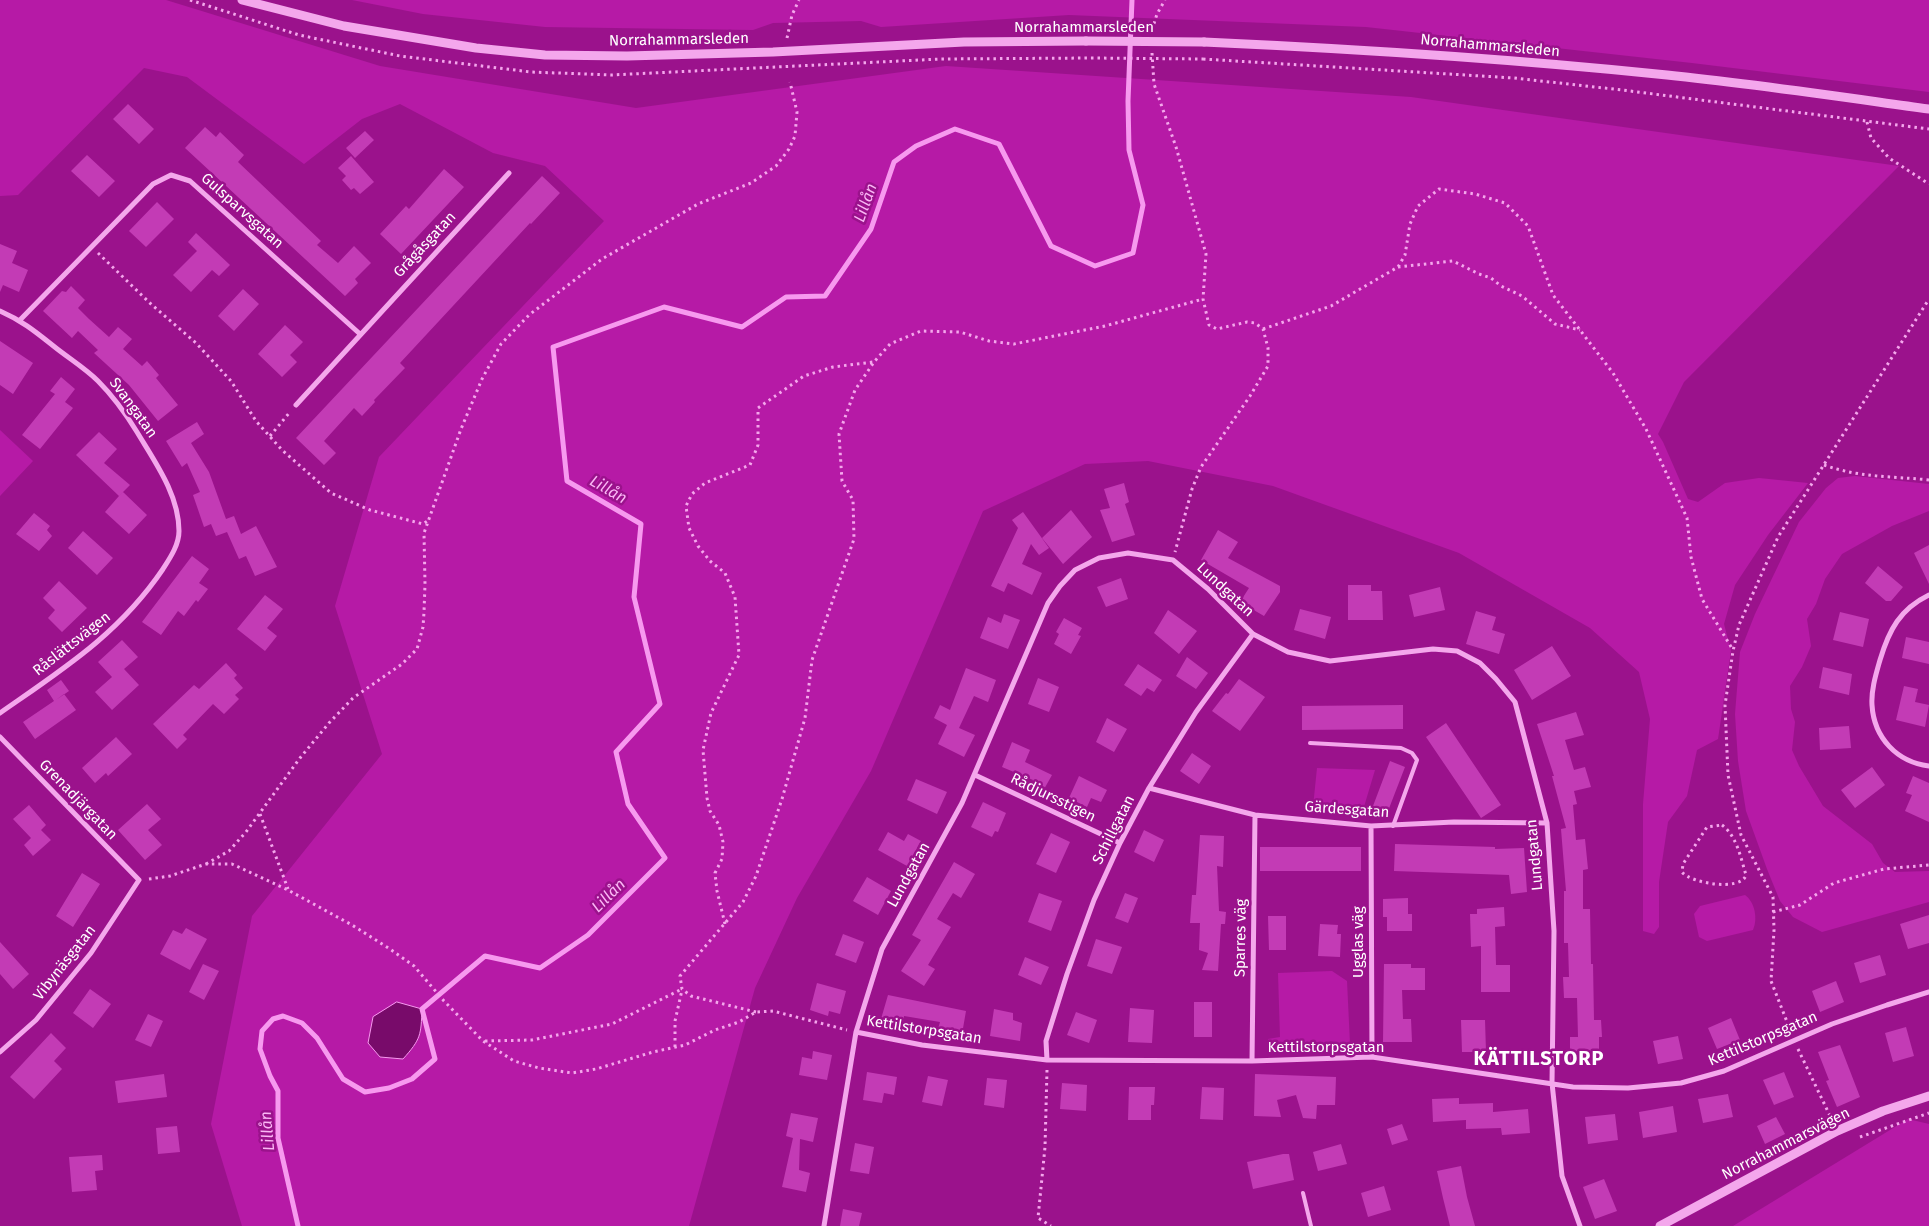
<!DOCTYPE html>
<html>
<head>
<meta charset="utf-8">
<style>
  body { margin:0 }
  canvas { display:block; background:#9b128c }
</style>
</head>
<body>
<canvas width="1929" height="1226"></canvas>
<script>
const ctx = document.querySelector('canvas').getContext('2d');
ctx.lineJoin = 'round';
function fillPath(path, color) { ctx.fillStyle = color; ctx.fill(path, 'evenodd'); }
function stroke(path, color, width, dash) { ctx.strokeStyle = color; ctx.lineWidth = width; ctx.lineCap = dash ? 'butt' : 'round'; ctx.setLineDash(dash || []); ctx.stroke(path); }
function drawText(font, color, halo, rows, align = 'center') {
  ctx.font = font + ' "Fira Sans",sans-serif'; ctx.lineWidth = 5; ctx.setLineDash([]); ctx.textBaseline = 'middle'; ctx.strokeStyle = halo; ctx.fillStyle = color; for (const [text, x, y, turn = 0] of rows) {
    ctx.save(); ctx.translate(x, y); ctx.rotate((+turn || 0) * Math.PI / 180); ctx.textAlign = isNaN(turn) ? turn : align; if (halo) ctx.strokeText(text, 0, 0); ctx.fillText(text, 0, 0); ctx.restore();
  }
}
fillPath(new Path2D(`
  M0,0H166L380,66L636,108L946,66L1411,97L1899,166L1684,382L1658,434L1663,442L1688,499L1698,502L1725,483L1759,478L1808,483L1768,535L1735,585L1724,624L1731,651L1718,739L1697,750L1687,796L1668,822L1659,882V927L1654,934L1643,931V804L1650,719L1639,672L1590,628L1459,553L1273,486L1148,461L1085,464L983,511L871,771L797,898L755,988L689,1226H242L211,1124L252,916L382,754L335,606L379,457L604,221L545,166L493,153L400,104L362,119L304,164L187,77L144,68L18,195L0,196Z
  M352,0H1929V92L1692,63L1366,27L1069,15L881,27L861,21L773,23L753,30L545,27L423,14Z
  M0,430L33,461L0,496Z
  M1855,476L1929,484V511L1892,526L1842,554L1825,579L1816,604L1807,619L1811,646L1802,667L1790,686L1791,709L1795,722L1792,750L1799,766L1823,806L1872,844L1883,863L1895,872L1929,871V902L1822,932L1793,917L1780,901L1767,869L1746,811L1738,761L1735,714L1740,652L1755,614L1799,522L1826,488L1838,478Z
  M1317,768L1375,770L1363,810L1313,807Z
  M1745,895C1755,902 1758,919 1753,930L1707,941L1699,937L1694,914L1700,906Z
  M1332,971L1347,981L1350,1044H1268V1039L1280,1037L1278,973Z
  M1908,1119L1929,1124V1226H1733Z`), '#b61aa6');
const water = new Path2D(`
  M397,1002L422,1009C421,1035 421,1039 403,1059L380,1057L368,1043L373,1017Z`);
fillPath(water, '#780b6a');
stroke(water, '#f799ef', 1);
stroke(new Path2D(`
  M298,1226L278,1138V1091L270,1076L260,1049L262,1031L273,1019L283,1016L302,1023L317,1038L343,1079L365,1092L389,1088L412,1079L435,1059L422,1009L485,956L540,968L588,935L665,858L628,804L616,752L660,704L634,597L641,524L567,481L553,347L664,307L742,327L786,297L825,296L871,229L894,162L916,146L955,129L999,144L1051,246L1095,266L1133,253L1143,205L1129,150L1128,101L1132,0`), '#f799ef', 5);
fillPath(new Path2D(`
  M128,104L154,129L139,144L113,119Z
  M205,127L216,137L220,132L244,155L238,162L321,241L317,245L338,263L354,246L371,263L355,279L358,283L345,296L185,148Z
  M365,131L374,140L355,158L346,148Z
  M87,155L115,181L99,197L71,171Z
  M351,156L374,182L360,194L354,188L351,190L342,180L346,176L338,168Z
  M444,169L464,187L401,254L380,234L406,206L409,209Z
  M542,176L560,193L531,224L530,223L400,363L405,368L374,400L375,402L362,416L354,408L324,441L336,453L324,465L296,438Z
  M157,202L174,219L146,247L129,231Z
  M196,233L230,265L219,276L212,270L191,292L173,275L197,251L188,242Z
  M0,244L17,251L12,263L28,270L19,292L3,285L0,292Z
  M71,286L85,300L78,308L89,319L109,337L118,327L132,339L123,349L142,366L147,361L159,375L156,378L178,405L158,421L129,385L94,353L98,350L78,331L72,338L43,311L62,291L66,292Z
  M243,289L259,304L234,331L218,316Z
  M285,325L303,342L290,355L297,362L282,377L258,354Z
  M0,341L33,363L13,394L0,385Z
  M61,377L75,389L65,402L73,408L40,449L22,435L55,394L50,391Z
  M197,422L204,434L191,443L209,472L226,519L234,516L241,534L256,526L277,567L255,576L246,556L239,559L227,532L216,536L211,524L204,527L193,495L200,492L187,463L182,467L166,441Z
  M99,432L117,449L104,463L130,485L119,496L123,492L147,515L129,534L105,512L119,496L76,455Z
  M1124,483L1129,502L1125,504L1135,535L1112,542L1100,510L1110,508L1104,489Z
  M1071,510L1092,537L1063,564L1042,538Z
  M1023,512L1049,548L1039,555L1031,544L1022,564L1042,573L1032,595L1008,583L1004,592L991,586L1018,528L1012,520Z
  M34,513L50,526L47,530L52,536L39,551L16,534Z
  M1218,530L1238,542L1228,558L1280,586V592L1264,616L1240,602L1249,588L1201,560Z
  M83,531L113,558L97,575L68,548Z
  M1929,545V584L1914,553Z
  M192,556L209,569L199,583L208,589L198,602L196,600L184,616L178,611L161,635L142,622Z
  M1878,566L1903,587L1891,601H1886L1865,583Z
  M1121,578L1128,599L1106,607L1097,587Z
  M59,581L87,608L62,632L48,618L55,610L43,598Z
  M1348,585H1371V591H1382L1383,620H1348Z
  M1440,587L1445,610L1414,617L1409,595Z
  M265,595L283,609L267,628L277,636L265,651L237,629Z
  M1300,609L1331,617L1325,639L1294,630Z
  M1168,610L1197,631L1179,654L1154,633Z
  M1476,611L1496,617L1492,630L1505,634L1499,654L1466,644Z
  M1840,612L1869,619L1863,647L1833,640Z
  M1004,614L1020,620L1008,649L980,638L988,617L1001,623Z
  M1064,618L1082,628L1078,635L1081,636L1071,654L1054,644L1059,634L1056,632Z
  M1906,637L1929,642V664L1902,658Z
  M122,640L138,657L124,669L139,685L112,710L95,692L112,677L98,662Z
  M1552,646L1571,676L1532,700L1514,670Z
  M1187,657L1208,673L1196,689L1176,676Z
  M226,663L237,675L234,678L243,688L235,695L239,699L224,714L213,704L183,735L187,739L177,749L153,724L194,685L199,689Z
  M1138,664L1162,680L1154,692L1147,688L1141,696L1124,685Z
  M1823,667L1852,674L1849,695L1819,688Z
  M966,668L996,680L988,702L974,696L959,728L975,735L964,757L938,744L947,725L934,718L940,705L950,710Z
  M1038,678L1059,687L1049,712L1028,704Z
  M1239,679L1265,697L1240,731L1212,711L1226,693L1228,694Z
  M61,680L69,691L56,700L64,694L76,710L35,739L23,722L54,701L47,690Z
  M1904,686L1918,689L1915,702L1929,705L1925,727L1896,720Z
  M1403,705V729L1302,730V706Z
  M1576,712L1584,735L1565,740L1574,770L1585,767L1591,787L1574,791L1577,804L1573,805L1576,840L1585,839L1588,869L1583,870V909H1590L1591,964H1593L1594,1020H1601L1602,1037H1599V1054H1595L1596,1065H1570V1037H1578L1577,998H1564L1563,977H1569L1568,943H1564V891H1566L1561,829L1566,828L1552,776H1554L1537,724Z
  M1107,718L1127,729L1114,752L1096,742Z
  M1446,723L1501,805L1481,818L1426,737Z
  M1849,726L1851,748L1820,750L1819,728Z
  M116,737L132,754L108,776L106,773L95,783L82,768Z
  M1012,742L1030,750L1025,762L1052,775L1043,791L1031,785L1033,780L1002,767Z
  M1192,753L1211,766L1199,784L1180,771Z
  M1390,761L1405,767L1388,811L1373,806Z
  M1872,767L1885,785L1855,808L1841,790Z
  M1079,776L1107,790L1101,802L1091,798L1087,807L1069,798Z
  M1913,776L1929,783V822L1905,811L1912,795L1906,793Z
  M916,779L947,792L937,814L907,800Z
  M983,802L1006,813L998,832L995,831L992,837L971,827Z
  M147,804L161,819L148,830L162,845L145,860L118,830Z
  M29,805L46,825L41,830L51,840L33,856L24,845L31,838L13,819Z
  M1144,830L1164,840L1154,862L1134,852Z
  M888,832L904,841L908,834L921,841L907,866L878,850Z
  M1051,833L1070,842L1056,873L1036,864Z
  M1200,835L1224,836L1223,867L1217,866L1219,911L1226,912L1225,924H1221L1218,971L1202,970L1208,953L1199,950L1200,923H1190L1192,895H1196Z
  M1395,844L1495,847V849L1524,848L1527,892L1511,894L1509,875L1394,871Z
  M1260,847H1361V871H1260Z
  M954,862L975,874L961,898L953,893L937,919L951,927L928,965L935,969L924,986L901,971L921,940L912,935Z
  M82,873L100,884L73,927L56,916Z
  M867,877L891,891L878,915L853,901Z
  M1039,893L1062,901L1051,931L1028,922Z
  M1125,893L1138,898L1128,923L1115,918Z
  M1408,898V914H1412V931H1387V917H1383V899Z
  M1504,907L1505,926L1495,927L1496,965H1510V992H1481V946L1471,947L1470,914H1477V909Z
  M1929,915V943L1908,949L1900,924Z
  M1268,916H1286V950H1269Z
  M1320,924L1338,925L1337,934H1341L1340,957L1318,956Z
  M186,928L207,939L190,970L160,954L173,930L182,934Z
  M843,934L864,942L856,963L835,955Z
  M1096,939L1122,947L1112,974L1087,966Z
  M0,942L29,974L13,989L0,974Z
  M1880,955L1886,975L1860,983L1854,963Z
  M1025,957L1049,967L1041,985L1018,975Z
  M203,964L219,971L204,1000L189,992Z
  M1384,964H1411V968H1425V990H1402L1403,1019H1411L1412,1042H1383Z
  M1836,981L1844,1002L1820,1012L1812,991Z
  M817,983L846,991L840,1014L829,1011L828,1016L810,1010Z
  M90,989L111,1004L93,1028L73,1013Z
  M888,995L966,1011L962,1034L938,1029L940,1022L904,1016L903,1026L881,1019Z
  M1194,1002H1212V1037H1194Z
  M1130,1008L1154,1010L1152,1043L1128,1042Z
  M994,1009L1013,1013V1020L1022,1023L1020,1041L990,1036Z
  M1076,1012L1097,1020L1089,1043L1067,1035Z
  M148,1014L163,1021L151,1047L135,1040Z
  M1731,1018L1740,1040L1717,1049L1708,1028Z
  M1461,1020H1485L1486,1052H1462Z
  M1906,1027L1914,1056L1893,1062L1885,1033Z
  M51,1033L66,1048L54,1061L62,1069L34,1099L10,1077Z
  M1678,1036L1683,1059L1658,1064L1653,1041Z
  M1840,1045L1860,1097L1837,1107L1826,1081L1829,1080L1818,1052Z
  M813,1051L832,1055L827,1080L799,1075L802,1057L812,1059Z
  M867,1072L897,1077L894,1095L884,1093L882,1103L863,1100Z
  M1784,1072L1794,1097L1774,1105L1763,1080Z
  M164,1074L167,1097L118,1103L115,1081Z
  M1255,1074L1336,1077L1335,1105H1317L1316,1119L1303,1118L1296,1095L1277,1100L1281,1117L1254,1116Z
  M928,1076L948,1080L942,1106L922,1102Z
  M987,1078L1007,1080L1004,1108L984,1105Z
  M1062,1083L1087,1085L1086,1111L1060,1109Z
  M1129,1087H1155L1154,1105H1151V1120H1128Z
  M1202,1087L1224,1088L1223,1120L1200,1119Z
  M1728,1094L1733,1117L1703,1123L1698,1099Z
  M1459,1098V1104L1493,1103V1112L1528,1109L1530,1133L1502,1135L1501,1128L1466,1129V1120L1433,1122L1432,1099Z
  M1673,1106L1677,1132L1643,1138L1639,1112Z
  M791,1113L818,1118L813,1142L800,1139L799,1170L810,1173L806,1192L782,1187L793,1138L786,1136Z
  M1615,1114L1618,1140L1588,1144L1585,1117Z
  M1776,1117L1785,1134L1765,1144L1757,1126Z
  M1402,1124L1408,1140L1392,1145L1387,1129Z
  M177,1126L180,1152L158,1154L156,1128Z
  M855,1143L874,1147L869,1174L850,1171Z
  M1341,1144L1347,1164L1318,1171L1313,1152Z
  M1283,1154H1289L1294,1180L1253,1189L1247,1162Z
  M102,1155L103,1170L95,1171L97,1190L72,1192L69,1157Z
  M1461,1166L1467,1197L1475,1226H1450L1443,1198L1437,1171Z
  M1604,1179L1617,1211L1595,1219L1583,1187Z
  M1384,1186L1391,1210L1368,1217L1361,1193Z
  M843,1209L862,1213L859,1226H840Z`), '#c33bb5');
stroke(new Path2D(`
  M190,0L299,35L400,56L531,72L611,75L941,59L1091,58
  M1152,30L1157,14L1165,0
  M787,38L792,15L799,0
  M1152,53L1154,84L1176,147L1206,254L1203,299L1209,325L1217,329L1247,322L1255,323L1263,329L1268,348V366L1250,396L1201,467L1192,489L1175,552
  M1203,59L1514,78L1622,90L1929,129
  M1867,122L1871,138L1889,158L1929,184
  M98,253L152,305L196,343L231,381L256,421L282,450L331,493L370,510L423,524L429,520
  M1398,267L1453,261L1479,274L1491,278L1501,286L1522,296L1555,324L1580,330
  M1263,329L1331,306L1398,267L1405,255L1410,224L1418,206L1439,189L1475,194L1505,203L1528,226L1553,295L1613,373L1646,429L1687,518L1691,557L1702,599L1733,650
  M270,436L290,412
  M1824,465C1861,478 1891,476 1929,480
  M260,814L288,889
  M1722,825C1737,836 1741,859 1746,875C1741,892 1690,883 1682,872L1683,864L1707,827Z
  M206,864L229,851L246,832L300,758L329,723L353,698L402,664L417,649L423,627L424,612L425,584L424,533L461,429L482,379L501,344L529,315L602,259L698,204L751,183L776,166L789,149L795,136L797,112L790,82
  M149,879L170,876L206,864H232L288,890L352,925L390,949L414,966L444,1001L483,1041L514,1061L539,1068L572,1073L596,1069L653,1052L685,1045L715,1030L739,1022L756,1012L773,1011L847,1030
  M1773,912L1800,905L1834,883L1884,869L1929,865
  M725,924L717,891L715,873L722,859L723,842L719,825L710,811L707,798L703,750L711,713L739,655L735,597L725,573L710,561L698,546L689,528L686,506L692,494L705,483L750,465L758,445V408L804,376L833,367L873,362
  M756,1012L691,996L682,989L680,976L743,902L756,876L782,799L805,718L812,660L854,539L853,500L842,481L839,434L855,390L874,362L890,344L921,331L960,332L989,341L1014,344L1105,326L1203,299
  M1791,1032L1771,981L1774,930L1773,897L1741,835L1728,775L1725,705L1733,651L1739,625L1778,537L1929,299
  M485,1041L532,1040L612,1024L682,989
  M675,1047V1021L682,990
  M1798,1049L1832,1120
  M1047,1070L1045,1147L1038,1218L1051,1226
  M1860,1137L1929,1113`), '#f4a7ec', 3, [2.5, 4]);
stroke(new Path2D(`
  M1310,743L1401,748L1412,753L1417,760L1393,826
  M1303,1193L1311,1226`), '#f4a7ec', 4);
stroke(new Path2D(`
  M0,311C23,321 37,333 56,348C70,359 86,369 98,381C113,396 126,414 137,432C155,462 179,495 179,531C179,545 170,558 163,569C119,634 63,669 0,713
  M20,320L153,184L171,175L190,181L360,334
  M296,405L509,173
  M1929,595C1900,609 1889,630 1880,660C1876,674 1871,690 1872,705C1874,738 1897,762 1929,766
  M0,737L139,880L91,953L36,1020L0,1052
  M975,775L1120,843
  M1149,788L1255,815L1371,826L1454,822L1547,823
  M1371,826L1372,1057
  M856,1032L922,1045L1047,1060L1252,1061L1372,1057L1573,1087L1628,1088L1681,1083L1724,1071L1832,1024L1887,1005L1929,992
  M1047,1060L1046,1041L1067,974L1094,900L1120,843L1149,788L1196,712L1253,634
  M1252,1061L1255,815
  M824,1226L856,1032L882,949L962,803L1048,603L1060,586L1075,570L1099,558L1128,553L1173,560L1208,589L1253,634L1288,652L1330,661L1433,649L1457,651L1480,663L1496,679L1515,702L1547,823L1554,931L1552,1083L1562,1176L1580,1226`), '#f4a7ec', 5);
stroke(new Path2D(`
  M242,0L344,26L476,48L545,55L627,56L773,52L964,42L1086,41
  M1204,42C1359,49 1513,59 1667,75C1755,84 1842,97 1929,109
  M1660,1226L1837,1131L1883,1111L1929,1096`), '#f4a7ec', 9);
stroke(new Path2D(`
  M1091,58L1203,59`), '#f4a7ec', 3, [2.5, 4]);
stroke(new Path2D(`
  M1086,41L1204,42`), '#f4a7ec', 9);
drawText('15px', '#fff', '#9b128c', [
  ["Norrahammarsleden",1084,28],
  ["Norrahammarsleden",679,40,-1],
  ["Norrahammarsleden",1490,46,5],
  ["Gulsparvsgatan",242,211,42],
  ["Grågåsgatan",425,245,-47],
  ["Svangatan",133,408,54],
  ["Lundgatan",1225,590,43],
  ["Råslättsvägen",72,644,-38],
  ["Rådjursstigen",1053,798,26],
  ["Grenadjärgatan",78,800,46],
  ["Gärdesgatan",1347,810,4],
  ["Schillgatan",1114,830,-63],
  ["Lundgatan",1535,855,-95],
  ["Lundgatan",909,875,-61],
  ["Sparres väg",1241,938,-89],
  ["Ugglas väg",1359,942,-90],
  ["Vibynäsgatan",65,963,-52],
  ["Kettilstorpsgatan",924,1030,9],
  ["Kettilstorpsgatan",1763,1039,-23],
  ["Kettilstorpsgatan",1326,1048],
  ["Norrahammarsvägen",1786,1144,-27]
]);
drawText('italic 16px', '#fab7f5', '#9b128c', [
  ["Lillån",866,203,-70],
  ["Lillån",608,490,30],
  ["Lillån",609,896,-45],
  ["Lillån",268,1131,-95]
]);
ctx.letterSpacing = '1px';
drawText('bold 20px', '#fff', '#9b128c', [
  ["KÄTTILSTORP",1539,1059]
]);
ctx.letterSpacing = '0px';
</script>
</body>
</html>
